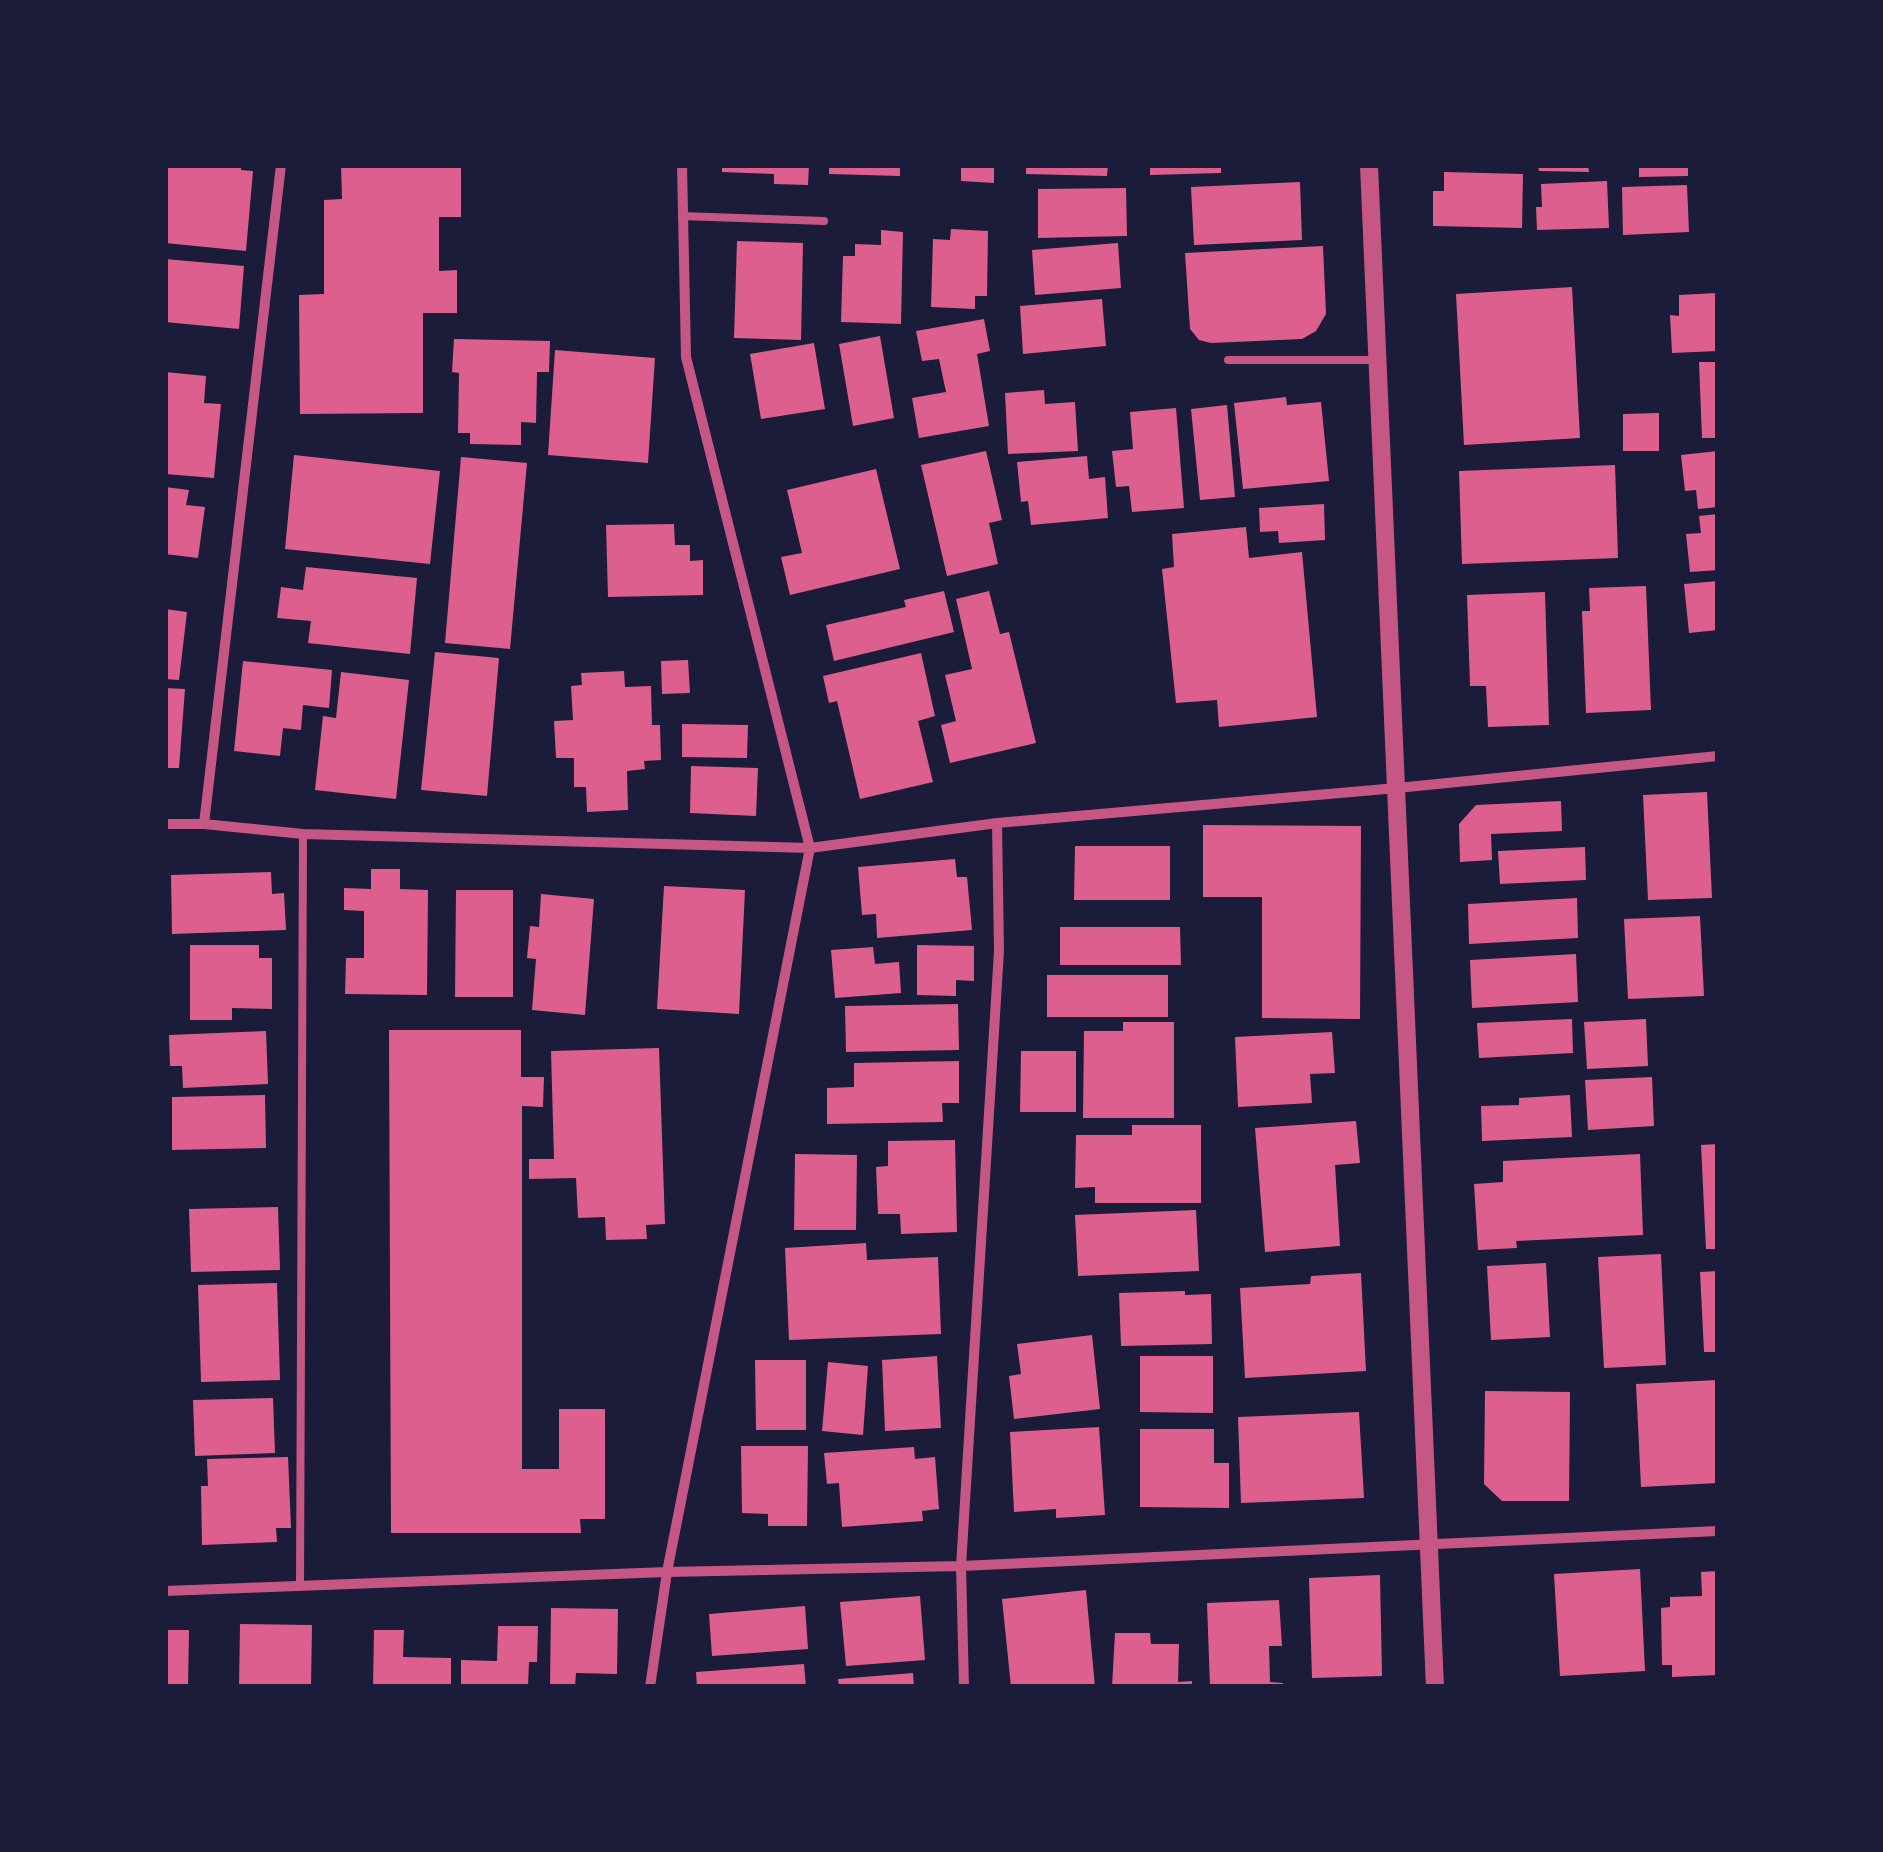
<!DOCTYPE html>
<html>
<head>
<meta charset="utf-8">
<style>
  body { margin:0 }
  #map { position:relative; width:1883px; height:1852px; overflow:hidden; background:#1b1b3a; font-family:"Roboto Serif",serif }
  canvas { display:block }
  .frame { position:absolute; inset:0; border:168px solid #1b1b3a; pointer-events:none }
</style>
</head>
<body>
<div id="map">
<canvas width="1883" height="1852"></canvas>
<div class="frame"></div>
</div>
<script>
const ctx = document.querySelector('canvas').getContext('2d');
ctx.lineJoin = 'round';
function fillPath(path, color) { ctx.fillStyle = color; ctx.fill(path, 'evenodd'); }
function stroke(path, color, width, dash) { ctx.strokeStyle = color; ctx.lineWidth = width; ctx.lineCap = dash ? 'butt' : 'round'; ctx.setLineDash(dash || []); ctx.stroke(path); }
fillPath(new Path2D(`
  M165,165H241V170L253,171L246,251L165,243Z
  M341,165H461V217H439V271L457,270V313H423V413L300,414L299,295L324,294V200L342,199Z
  M722,165H809L808,185L774,184V174L722,172Z
  M829,165H900V176L829,174Z
  M961,165H994V183L961,181Z
  M1026,165H1108L1107,176L1026,174Z
  M1150,165H1221V173L1150,175Z
  M1538,165H1588L1589,172L1539,171Z
  M1639,165H1688V176L1639,177Z
  M1444,172L1523,174L1522,228L1433,226V191H1444Z
  M1607,181L1609,228L1537,230L1536,207H1542L1541,184Z
  M1300,182L1302,240L1194,245L1191,187Z
  M1687,185L1689,232L1623,235L1622,187Z
  M1126,188L1127,236L1038,238V189Z
  M951,229L988,231L987,296H975V309L931,307L933,239L950,240Z
  M881,230L903,232L901,324L841,322L843,256H855V244L881,245Z
  M737,241L803,243L801,340L734,338Z
  M1118,243L1121,288L1035,295L1032,250Z
  M1323,246L1326,314L1316,331L1302,339L1211,343L1199,340L1190,329L1185,253Z
  M165,259L244,266L239,329L165,322Z
  M1572,287L1580,438L1464,445L1456,294Z
  M1718,293V351L1672,353L1670,315L1679,316V295Z
  M1102,299L1106,346L1023,354L1020,306Z
  M984,319L990,351L977,354L989,426L919,438L912,398L946,392L939,359L922,361L916,331Z
  M880,336L894,418L853,426L839,344Z
  M454,339L550,341L549,372H537L536,423L521,422V445L470,444V433H458L459,373L452,372Z
  M814,343L825,409L761,419L750,354Z
  M555,350L655,358L648,463L548,455Z
  M1699,362H1718V438H1702Z
  M165,372L206,376L204,403L221,404L214,478L165,474Z
  M1044,390L1045,404L1075,402L1078,451L1008,454L1005,393Z
  M1286,397L1287,405L1321,402L1329,481L1243,489L1234,403Z
  M1227,405L1235,497L1200,500L1191,409Z
  M1176,408L1184,508L1132,512L1129,486L1116,487L1112,451L1133,449L1130,412Z
  M1659,413V451H1623V414Z
  M986,451L1002,520L989,523L998,564L947,576L921,465Z
  M1718,451V507L1698,509L1696,490L1685,491L1681,455Z
  M294,455L440,471L430,564L285,549Z
  M1087,456L1089,479L1105,477L1108,518L1031,525L1028,501L1021,502L1017,462Z
  M461,457L527,463L510,649L445,643Z
  M1615,465L1618,558L1462,564L1459,471Z
  M876,469L900,569L790,595L781,557L802,553L787,490Z
  M165,487L189,490L186,505L205,507L198,558L165,554Z
  M1324,504L1325,540L1279,543L1278,531L1260,532L1259,508Z
  M1718,514V570L1690,572L1686,534L1701,533L1699,516Z
  M674,524L675,545H690V561L703,560V595L608,597L606,525Z
  M1246,527L1249,558L1302,552L1317,717L1219,727L1217,700L1176,703L1162,569L1174,567L1172,534Z
  M306,567L417,578L410,654L308,643L311,621L277,618L281,587L303,590Z
  M1718,581V630L1689,633L1684,584Z
  M1646,586L1651,710L1586,713L1582,611H1590L1589,588Z
  M944,591L954,632L834,661L826,625L906,607L904,600Z
  M989,591L1000,634L1009,632L1036,743L950,763L941,725L956,721L945,675L972,669L956,599Z
  M1545,592L1549,725L1488,727L1486,686H1470L1467,595Z
  M165,609L187,612L179,680L165,679Z
  M435,652L499,658L487,796L421,790Z
  M921,653L935,716L918,721L933,782L860,799L837,701L829,703L823,676Z
  M688,660L690,693L662,694L661,661Z
  M243,661L332,670L329,708L303,705L301,730L283,728L280,756L234,751Z
  M624,671L625,687L651,686L652,725H660L661,760L644,761L645,769L627,771L628,810L587,812L586,787H574V758H556L554,721L573,720L571,686L582,685L581,673Z
  M341,672L409,680L396,799L315,790L323,716L336,718Z
  M165,688L185,689L179,768H165Z
  M682,724L748,725L747,758L682,757Z
  M691,766L758,768L756,816L690,813Z
  M1707,792L1712,898L1648,900L1643,795Z
  M1561,801L1562,831L1491,834L1492,860L1460,862L1459,824L1476,805Z
  M1203,825L1361,826L1360,1019L1262,1018V897H1203Z
  M1075,846H1170V900H1074Z
  M1585,847L1586,880L1500,884L1498,851Z
  M955,859L957,877H967L972,930L877,938L876,914L862,915L858,867Z
  M371,869H400V889L428,890L427,995L345,994L346,958H364V911L344,910V888L371,889Z
  M271,872L272,894L284,893L286,930L172,934L171,875Z
  M664,886L745,890L739,1014L657,1009Z
  M456,890H513V997H455Z
  M541,894L594,899L585,1015L532,1010L536,959L527,958L530,926L539,927Z
  M1577,898L1578,938L1469,944L1468,904Z
  M1700,916L1704,996L1628,999L1624,919Z
  M1060,927H1180L1181,965H1060Z
  M190,945H259V958H272V1009L232,1008V1020H190Z
  M917,945L974,946V981L956,980V996L917,995Z
  M873,947L875,964L899,962L901,993L835,998L831,950Z
  M1576,954L1578,1002L1472,1008L1470,960Z
  M1047,975H1168V1017H1047Z
  M958,1004L959,1050L846,1052L845,1006Z
  M1572,1019L1573,1053L1479,1058L1477,1023Z
  M1646,1019L1648,1066L1587,1069L1584,1022Z
  M1123,1022H1174V1118H1083L1084,1031H1123Z
  M389,1030H521V1077H544L543,1107L522,1106V1469H559V1409H605V1519H580L581,1533H391Z
  M266,1031L268,1084L183,1088L182,1066H170L169,1035Z
  M1332,1032L1335,1073L1310,1074L1312,1103L1238,1107L1235,1037Z
  M659,1048L665,1224L646,1225L647,1239L606,1240L605,1217L578,1218L576,1178L529,1179V1159H554L551,1051Z
  M1021,1051H1076V1112H1020Z
  M959,1061V1103H942L943,1122L827,1124V1088L854,1087V1063Z
  M1652,1077L1654,1126L1588,1130L1585,1080Z
  M265,1095L266,1148L172,1150V1097Z
  M1570,1095L1572,1137L1482,1141L1481,1106L1519,1105V1098Z
  M1356,1121L1360,1163L1335,1165L1340,1246L1265,1252L1255,1128Z
  M1132,1125H1201V1203H1095V1187L1075,1188L1076,1135H1132Z
  M955,1140L957,1232L901,1234L900,1214H878L876,1167L888,1166V1141Z
  M1718,1144V1249H1706L1701,1145Z
  M795,1154L857,1155L856,1230H794Z
  M1640,1154L1643,1235L1516,1241L1517,1248L1478,1250L1474,1184L1503,1182V1161Z
  M278,1207L280,1270L191,1272L189,1209Z
  M1196,1210L1199,1271L1078,1276L1075,1215Z
  M866,1243L867,1260L938,1257L941,1334L789,1340L785,1248Z
  M1661,1254L1666,1365L1604,1368L1598,1257Z
  M1546,1263L1550,1337L1491,1340L1487,1266Z
  M1718,1271V1352H1704L1700,1272Z
  M1361,1273L1366,1371L1245,1378L1240,1288L1310,1284L1311,1276Z
  M277,1283L280,1380L201,1382L198,1285Z
  M1185,1291V1295L1211,1294L1212,1344L1121,1346L1119,1293Z
  M1092,1335L1100,1409L1014,1419L1009,1376L1021,1374L1017,1344Z
  M937,1356L941,1428L885,1431L882,1360Z
  M1140,1356H1213V1413L1140,1412Z
  M755,1360H806V1430H756Z
  M828,1362L868,1366L863,1435L822,1431Z
  M1718,1380V1483L1641,1487L1636,1384Z
  M1485,1391L1570,1392L1569,1501H1502L1484,1484Z
  M273,1398L275,1453L195,1456L193,1400Z
  M1359,1412L1364,1498L1241,1503L1238,1417Z
  M1099,1427L1105,1515L1056,1518V1509L1014,1512L1010,1432Z
  M1140,1429H1214V1463H1229V1508L1140,1507Z
  M741,1446H808L807,1526H768V1514L742,1513Z
  M914,1447L915,1459L935,1457L939,1509L922,1511L923,1521L842,1527L839,1483L827,1484L824,1453Z
  M288,1457L291,1528H276L277,1542L202,1545L201,1486H208L207,1459Z
  M1640,1569L1645,1671L1560,1676L1554,1574Z
  M1718,1571V1675L1672,1677V1665H1662L1661,1608L1670,1607V1597L1702,1596L1701,1572Z
  M1380,1575L1382,1676L1312,1678L1309,1578Z
  M1086,1590L1095,1687H1011L1002,1599Z
  M920,1596L925,1660L846,1666L840,1602Z
  M1279,1600L1282,1646H1269L1270,1682L1283,1683V1687H1210L1207,1603Z
  M805,1606L808,1649L712,1656L709,1614Z
  M551,1608L618,1609L617,1674L576,1673L575,1687H550Z
  M240,1624L312,1625L311,1687H239Z
  M498,1626H538L537,1662H529L528,1687H461V1660L497,1661Z
  M165,1630H189L188,1687H165Z
  M374,1630H404L403,1657L451,1658V1686L373,1687Z
  M1115,1633H1150L1151,1644H1179L1178,1682L1192,1681V1687H1112Z
  M804,1664L806,1687H697L696,1672Z
  M913,1673L914,1687H839L838,1679Z`), '#dd5f8e');
stroke(new Path2D(`
  M682,216L824,221
  M1228,360H1375
  M300,1586L303,834`), '#c65784', 8);
stroke(new Path2D(`
  M165,824H204L303,834L810,848L997,823L1397,788L1718,756
  M204,824L281,165
  M165,1591L667,1572L961,1566L1718,1531
  M650,1687L667,1572L810,848L686,357L682,165
  M964,1687L961,1566L999,951L997,823`), '#c65784', 10);
stroke(new Path2D(`
  M1369,165L1435,1687`), '#c65784', 18);
</script>
</body>
</html>
